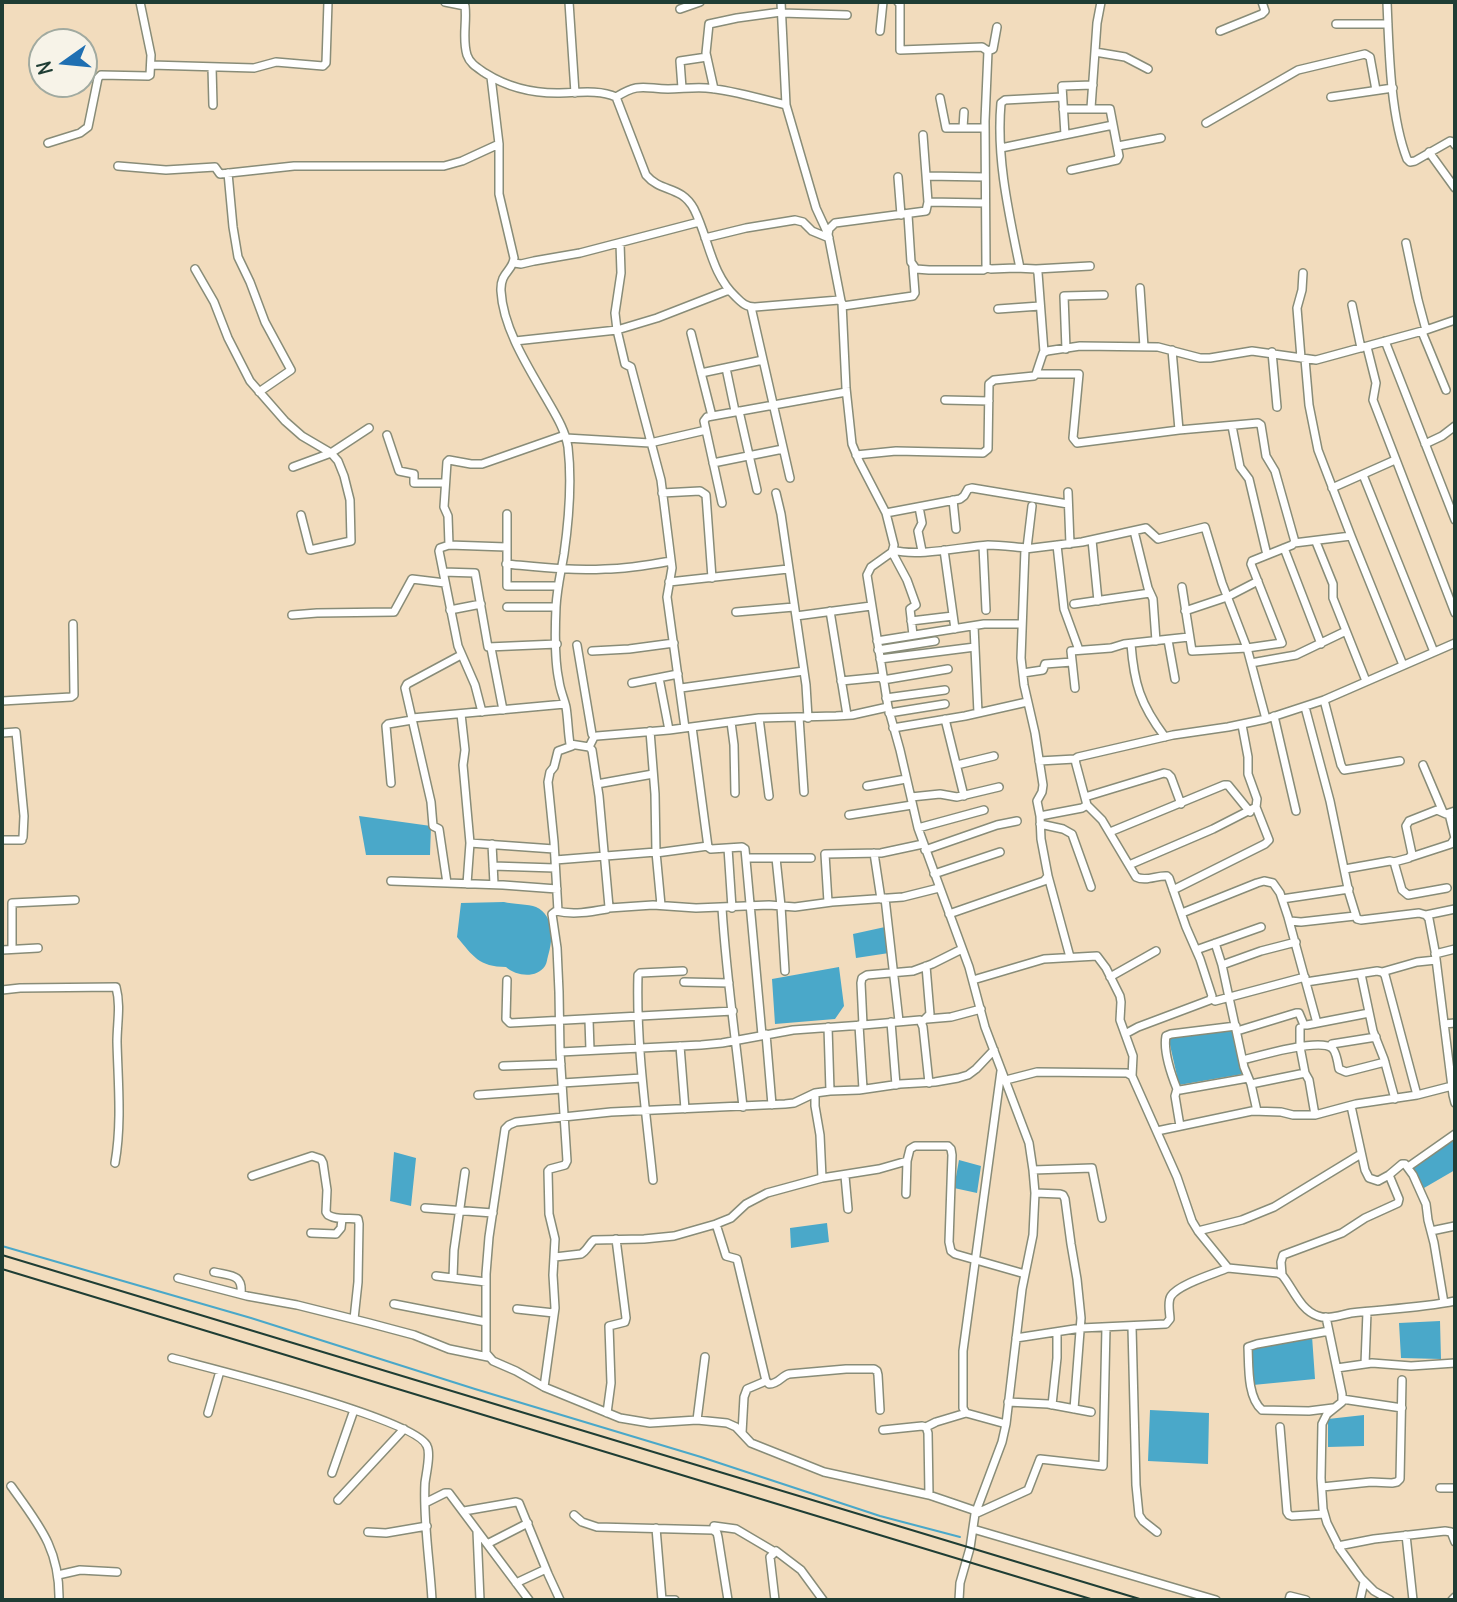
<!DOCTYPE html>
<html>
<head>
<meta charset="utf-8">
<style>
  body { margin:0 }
  #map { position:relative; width:1457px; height:1602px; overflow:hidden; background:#f2dcbd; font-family:Delius,sans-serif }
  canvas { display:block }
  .frame { position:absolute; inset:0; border:4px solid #1f3d34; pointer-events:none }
  .north { position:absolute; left:28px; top:28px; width:70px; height:70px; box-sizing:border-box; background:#f7f3e8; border:2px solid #a1aaa0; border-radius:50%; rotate:255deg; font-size:19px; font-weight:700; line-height:28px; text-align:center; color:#1f3d34 }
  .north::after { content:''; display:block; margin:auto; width:24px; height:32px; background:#1f6fb2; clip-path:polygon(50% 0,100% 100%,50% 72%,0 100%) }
</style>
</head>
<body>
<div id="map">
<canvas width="1457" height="1602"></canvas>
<div class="frame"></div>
<div class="north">N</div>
</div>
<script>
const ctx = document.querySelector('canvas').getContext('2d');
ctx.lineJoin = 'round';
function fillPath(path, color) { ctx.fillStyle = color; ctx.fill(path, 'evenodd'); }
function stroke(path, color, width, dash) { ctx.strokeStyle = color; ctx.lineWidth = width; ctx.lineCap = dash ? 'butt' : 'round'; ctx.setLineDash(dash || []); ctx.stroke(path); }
fillPath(new Path2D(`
  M359,816L431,826L430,855H366Z
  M504,902C512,904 529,904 536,907C555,916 553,940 548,956C547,959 547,963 545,966C536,979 516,976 506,967C479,967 473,956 457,937L461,903Z
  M885,927L889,953L856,958L853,934Z
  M839,967L844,1006L835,1019L775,1024L772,979Z
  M1234,1026L1243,1074L1179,1085L1168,1036Z
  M1455,1132V1170L1424,1188L1410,1165Z
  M394,1152L416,1158L411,1206L390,1201Z
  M959,1160L981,1166L977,1193L954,1188Z
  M827,1223L829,1242L791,1248L790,1228Z
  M1440,1321L1441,1359L1401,1358L1399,1323Z
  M1312,1336L1315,1379L1253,1385L1251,1341Z
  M1150,1410L1209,1413L1208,1464L1148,1461Z
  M1364,1415V1446L1328,1447V1419Z`), '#4aa8c9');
stroke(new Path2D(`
  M2,1246L251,1318L475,1389L701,1457L880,1516L960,1537`), '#4aa8c9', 2);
const minor = new Path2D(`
  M445,2L465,6C467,22 462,39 467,55C470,64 478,68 485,73C507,87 532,93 557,93C575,93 599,89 616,97L646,175C661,193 681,185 694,209C709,239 711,274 736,297C742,303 746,307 755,307L839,300L842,303L846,388L852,444L859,461L886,513L894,545L892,552L871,567L867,575L888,707L900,750L918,828L969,967L985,1027L1029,1143L1033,1170L1035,1193L1033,1235L1022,1289L1006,1424L1002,1442L975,1514L970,1548L960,1583L959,1600
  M569,2L575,93
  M781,2L786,105L816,208L828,234
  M898,2L900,4V50L982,47L988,51L985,121L986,265L987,268L991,269L1016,268L1036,269L1038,273L1044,352
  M1387,2C1389,49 1390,115 1407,159L1410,162L1415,161L1450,141L1453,142L1455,145
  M680,9L700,2
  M781,13L847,15
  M1336,24H1388
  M880,31L883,2
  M1220,31L1262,14L1265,11L1262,2
  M988,51L993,49L997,27
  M1095,52L1125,57L1148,69
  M151,65L254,68L276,62L323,66L326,63L328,2
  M212,67L213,105
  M491,77L499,144V194L514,258C513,271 500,272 501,291C503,328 528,367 546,398C555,414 565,429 568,447C572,482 569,519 564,554C561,572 557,588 556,607C555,630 554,659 559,681C560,690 564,698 566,707C568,719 568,732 570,744L589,747L592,750L599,796L609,907L607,909C590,912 573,915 556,911L552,914L557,948L559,992L560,1052L567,1161L565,1165L550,1169L548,1171L549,1214L555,1239L553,1275L555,1308L544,1387
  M682,88L680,61L707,57
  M714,89L706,53L709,24L737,18L781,12
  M616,97C639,83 642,88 668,89C681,89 693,87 706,88C733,90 760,99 786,105
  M1331,97L1393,88
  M940,98L946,128H985
  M1091,108L1097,23L1101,2
  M1063,109H1110L1119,156L1117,160L1071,170
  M1206,123L1298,70L1365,54L1370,57L1376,90
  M963,128L964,112
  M1065,135L1062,86L1093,85
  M48,143L80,133L88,127L98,78L101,75L148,76L150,75L151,55L140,2
  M1118,146L1161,138
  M1001,148L1113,125
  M1429,152L1455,188
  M118,166L166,170L215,167L220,174L294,166H444L462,161L499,144
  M228,173L233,227L238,257L250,282L265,322L291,370L259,392
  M927,176L985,177
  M898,177L901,215
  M928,202L985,203
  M908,215L911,262L916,269L929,270H983L987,268
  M705,238L746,228L795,220L803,222L812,231L829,238
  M620,243L621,273L615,313L617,330L625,364L631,367L661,480L672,568L667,597L685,728
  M1406,243L1418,300L1426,330
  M514,263L521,264L534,261L580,253L699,222
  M1020,268C1009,214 996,158 1001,103L1005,100L1062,97
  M195,269L214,302L228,338L250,381L285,421L302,436L331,453L338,461L344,476L350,500L351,541L310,550L301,515
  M1036,269L1090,266
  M1140,288L1144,347
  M841,301L828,234L829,229L835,223L926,211L928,202L923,135
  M1352,305L1361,348
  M843,306L913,296L915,293L913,267
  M751,307L790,478
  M998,309L1040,306
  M1422,332L1446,390
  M691,333L712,416
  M515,341L617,330L657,318L729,290
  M1385,341L1455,520
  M1367,347L1376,383L1373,400L1455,613
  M1066,349L1064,296L1104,295
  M1172,350L1179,430
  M1272,352L1277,407
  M1301,358L1297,308L1302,290L1303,273
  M1305,359L1309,405L1318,450L1351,536L1403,665
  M726,368L735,411
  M701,373L763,360
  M1036,374H1079L1073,438L1077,443L1179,430L1258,423L1261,425L1266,456L1275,471L1295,542L1292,545L1252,561L1251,564L1282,643L1247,648L1192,651L1182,587
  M945,400L989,401
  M739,411L757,490
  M1232,426L1240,467L1249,479L1267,555
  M387,435L399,471L414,474V483H445
  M566,438L650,443L706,430
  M1425,444L1442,436L1455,426
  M856,455L896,451L983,453L988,449L989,384L994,380L1034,376L1036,374L1043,353L1047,351L1080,346L1158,347L1200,358H1210L1252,351L1316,360L1426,330L1455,320
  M713,463L783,449
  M293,467L331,453L369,428
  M1363,475L1434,652
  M1332,488L1395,460
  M1068,492L1070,544
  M662,493L700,491L706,495L712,578
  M776,493L781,514L806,685L808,718
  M953,500L956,529
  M722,503L704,421L707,417L846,392
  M919,507L922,523L918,531L922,551
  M886,513L960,499L964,496L968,489L972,488L1068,504
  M507,514V586H558
  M1134,531L1148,588L1153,599L1156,641
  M1092,540L1098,601
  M1316,542L1333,584V598L1366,681
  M1294,543L1351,536
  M449,545L506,547
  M1057,545L1064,609L1079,650
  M983,546L986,610
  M1284,548L1321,644
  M893,550C918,557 961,547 988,545C1000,545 1014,547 1027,548L1032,506
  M944,550L955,629
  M892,552L907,580L916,605L910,609L913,635
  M506,564C539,567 572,571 605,569C627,569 649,565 671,561
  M443,572L475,573L488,647L557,644
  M669,582L788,569
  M1227,597L1258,581
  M1074,604L1150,593
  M507,607H556
  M450,610L481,604
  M830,611L847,715
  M1185,611L1227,597
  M736,612L794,607
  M292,615L317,613L394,612L412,579L445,583
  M796,616L871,606
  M911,621L953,616
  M974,626L978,713
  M1168,640L1175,679
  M877,641L984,624H1022
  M1131,644C1134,683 1140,704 1165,737
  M577,645L592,734L594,737
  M491,648L503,710
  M878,650L935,641
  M592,651L629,649L674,643
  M880,659L975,647
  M1251,663L1296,655L1346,631
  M1023,673L1043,670L1045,664L1072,662
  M659,678L669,730
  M883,680L948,669
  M841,681L882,677
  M632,683L678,674
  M681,688L804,671
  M1075,688L1071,651L1111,648L1124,644L1189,637
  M886,698L945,690
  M1324,700L1341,765L1344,770L1400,761
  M2,701L71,697L74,695L73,624
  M1305,707L1330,801L1349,893L1357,919L1361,920L1419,913L1426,915L1429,919L1435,951L1453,1095L1455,1103
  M482,712L475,685L458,646L439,551L440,548L449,545L448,516L444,507L447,462L449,460L471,464H482L565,435
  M889,713L945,704
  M461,714L465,750L463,765L470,843L467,884
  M1274,716L1296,811
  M799,717L804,792
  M412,718L565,704
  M759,718L769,796
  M945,719L964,796
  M1266,719L1247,648L1222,583L1205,527L1158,539L1146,528L1082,542L1025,549L1021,658L1024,685L1035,733L1043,785L1042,792L1037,801L1040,816L1082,808L1087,805L1076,764L1075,759L1078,757L1173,735L1228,727L1266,719L1324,700L1455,643
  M731,722L734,745L735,793
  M692,727L708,847L711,849L742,847L745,849L762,1035
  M893,728L965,716L1027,702
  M2,733L16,732L24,816L23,837
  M589,747L594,737L597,736L669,730L759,718L836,716L852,715L888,707
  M1039,761L1075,759
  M957,765L994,756
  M1423,765L1443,812
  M391,783L386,726L388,724L412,720
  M597,784L653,774
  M867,786L906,779
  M911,797L940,794L957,797L999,787
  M1085,797L1164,773L1168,774L1171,777L1181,804
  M1087,805L1102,820L1136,877C1146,882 1157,875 1167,876L1169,878L1186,927L1200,959L1212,996L1210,1000L1138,1027L1125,1034
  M849,815L912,805
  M1040,824L1063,829L1072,834L1091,887
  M918,828L984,810
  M1110,832L1224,785H1228L1250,812
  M2,840H22
  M470,843L554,849
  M492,844L494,884
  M728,848L732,908
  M925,850L997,825L1017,821
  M656,852L661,905
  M656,853L708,846
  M874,853L881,899
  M1411,857L1451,844L1455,838L1449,814
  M746,858H811
  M776,858L781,906L785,971
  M555,860L656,852L655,794L650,731
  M1394,862L1409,858L1412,854L1406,826L1409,821L1437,810L1446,814L1455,811
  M1129,865L1213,829L1256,807L1257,799L1248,774V757L1242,725
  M493,866L555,868
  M1345,869L1390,861L1394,862L1402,890L1408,895L1447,888
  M934,874L1000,852
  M1048,876L1070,957
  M391,881L503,885L557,889
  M447,883L439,829L433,826L431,802L405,688L407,684L461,655
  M1173,890L1265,844L1269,840L1256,807
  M885,898L899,1021
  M1282,899L1349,889
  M828,902L825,854L881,853L923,844
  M609,908L653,905L696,908L769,905L795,907L832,902L903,897L939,888
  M722,908C726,974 736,1041 743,1107
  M558,911L554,842L548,782L550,772L554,767L558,751L572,746
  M1182,913L1257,883L1264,881L1273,883L1280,893L1288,917L1317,1023
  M949,914L1044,881L1048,876L1041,839L1040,816
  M1426,915L1455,909
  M1290,921L1301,922L1355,916
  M1215,943L1222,965L1244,1067L1251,1084L1257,1111
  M12,949V903L75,900
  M2,950L38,948
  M1196,950L1261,927
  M1435,954L1455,949
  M1222,965L1261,951L1296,942
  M1382,972L1417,962L1436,960
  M1361,974L1373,1031L1384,1059L1395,1099
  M1110,977L1156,951
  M507,980L506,1019L510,1023L733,1011
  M973,980L1044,959L1097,956L1106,968L1120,996L1121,1002L1120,1020L1133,1056L1132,1076
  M684,982L729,983
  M1306,982L1377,971L1382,972L1385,975L1417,1095
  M2,990L20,988L116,987C121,1006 117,1023 117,1042C118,1082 122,1123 115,1163
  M1215,1001L1305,977
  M927,1019L951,1017L981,1009
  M589,1020L590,1050
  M891,1022L896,1085
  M922,1022L930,1014L926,966
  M1444,1024L1455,1023
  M859,1025L863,1089
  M863,1025L920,1020L923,1027L929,1083
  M1236,1026L1171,1034L1166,1036C1163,1052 1171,1074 1177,1089L1180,1090L1248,1078
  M828,1027L830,1091
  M1300,1028V1047L1305,1073
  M1237,1031L1296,1013H1299L1304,1025H1307L1369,1013
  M766,1034L772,1105
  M1332,1044L1376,1037
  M680,1046L685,1109
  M560,1052L701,1045L722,1043L793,1030L863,1025L861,983L862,978L867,975L913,971L932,964L962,949
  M1243,1060C1258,1056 1319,1038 1332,1048C1336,1051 1338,1063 1339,1069L1346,1072L1385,1062
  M503,1066L561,1064
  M1001,1071L963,1351V1408L966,1413L1006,1424
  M1006,1080L1037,1072L1127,1073L1132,1076L1177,1177L1192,1221L1198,1231L1228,1268L1278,1273L1282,1275C1293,1288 1300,1310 1318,1316C1328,1320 1340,1315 1351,1313C1386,1309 1420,1308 1455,1301
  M562,1083L642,1078
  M1251,1084L1305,1073L1309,1080L1315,1115
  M1177,1089L1175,1096L1180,1126
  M815,1093V1106L820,1135L822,1178
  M478,1095L562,1089
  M1351,1106L1365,1170L1369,1178L1378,1181L1389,1175L1402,1164H1405L1413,1175L1426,1204L1428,1220L1434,1243L1444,1303
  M1157,1131L1252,1111L1281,1112L1293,1115H1315L1356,1104L1417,1095L1452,1086
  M1408,1167L1455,1134
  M1033,1170L1092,1168L1102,1218
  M252,1176L312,1156L321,1159L323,1163L327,1190L326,1212L328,1215C338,1221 348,1217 358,1219L359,1224L358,1282L354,1319
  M845,1176L848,1209
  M653,1180C646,1112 636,1044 638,975L640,973L683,971
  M1035,1193L1060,1194L1063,1195L1065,1199L1071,1244L1077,1279L1081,1318L1074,1409
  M906,1194L907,1161L910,1149L915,1146H948L951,1149L952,1155L949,1242L951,1251L955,1254L1025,1274
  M425,1208L493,1213
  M716,1224L726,1256L737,1259L766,1381L769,1384C779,1384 781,1376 789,1374L846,1369H874L877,1371L878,1375L880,1410
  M1198,1231L1242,1220L1274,1207L1361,1154
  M1431,1231L1455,1226
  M311,1233L336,1234L341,1228L342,1219
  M555,1257L581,1254C587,1251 589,1244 594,1240L644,1239L674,1236L716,1224L731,1218L746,1204L767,1193L822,1178L879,1169L907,1161
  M214,1272C231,1276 243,1274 241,1294
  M1282,1275L1281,1262L1283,1255L1342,1233L1365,1218L1398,1203L1399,1199L1389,1175
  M436,1276L486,1282
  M178,1278L247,1296L297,1305L369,1323L414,1335L449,1349L488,1357
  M453,1278L454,1250L465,1172
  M394,1304L486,1322
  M517,1309L554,1313
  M1326,1317L1342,1394V1402L1327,1414L1322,1424L1321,1478L1323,1509L1327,1523L1340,1549L1361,1578L1374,1591L1390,1600
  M1132,1327L1136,1485L1139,1515L1143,1521L1157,1532
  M1329,1331L1257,1344L1248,1347C1249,1366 1247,1397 1262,1410L1309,1411L1333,1408
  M1016,1338L1081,1328L1166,1324L1170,1319C1170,1313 1167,1302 1171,1296C1179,1284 1214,1274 1228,1268
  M172,1358C209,1368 417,1419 427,1446C431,1454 426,1474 425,1483C423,1522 430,1562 432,1600
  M1365,1364L1367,1312
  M1337,1368L1372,1363L1411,1366L1455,1363
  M1342,1399L1402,1408
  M1008,1402L1048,1404L1091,1412
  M1052,1405L1057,1358V1332
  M208,1413L220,1371
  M607,1413L611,1383L609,1326L625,1322L626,1318L616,1239
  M697,1420L705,1357
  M926,1427L936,1422L966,1413
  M1280,1427L1287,1512L1289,1515L1292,1516L1324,1514
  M883,1430L922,1426L926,1427L928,1433L929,1495
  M742,1433L744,1397L747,1389L766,1381
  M332,1473L354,1410
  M11,1486C39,1525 60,1549 59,1600
  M1322,1487L1371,1482L1392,1483L1397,1482L1400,1479L1402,1380
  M1440,1488H1455
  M338,1500L404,1429
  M425,1503L445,1493H449L529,1600
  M464,1511L516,1502L519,1503L548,1574L560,1600
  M976,1511L929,1495L824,1472L751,1443L736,1427L727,1423L697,1420L650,1423L620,1418L544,1387L516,1371L493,1361L486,1353V1274L489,1237L505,1129L509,1125L516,1122L611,1112L785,1104L794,1103L815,1093L830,1091L859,1090L900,1084L935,1082L958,1078L968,1075L976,1069L994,1050
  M975,1514L1028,1490L1040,1459L1103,1466L1106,1327
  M574,1515L582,1522L597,1527L713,1530L717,1533L718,1537L728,1600
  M714,1526L736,1529L775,1552
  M656,1528L662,1600
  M973,1529L1216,1600
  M477,1531L480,1600
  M368,1532L386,1533L427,1526
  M1406,1535L1413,1600
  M487,1544L528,1523
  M1338,1546L1374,1539L1445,1531L1451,1532L1455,1542
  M58,1575L80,1570L117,1572
  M516,1583L546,1569
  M665,1600H675
  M775,1600L770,1557L776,1551L801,1570L823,1600
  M1289,1600L1290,1596L1306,1600
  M1360,1600L1364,1582
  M1452,1600L1455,1597`);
stroke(minor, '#888c78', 10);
stroke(minor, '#fff', 7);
stroke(new Path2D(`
  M2,1255L1143,1600
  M2,1269L1094,1600`), '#1f3d34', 2);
</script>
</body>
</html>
